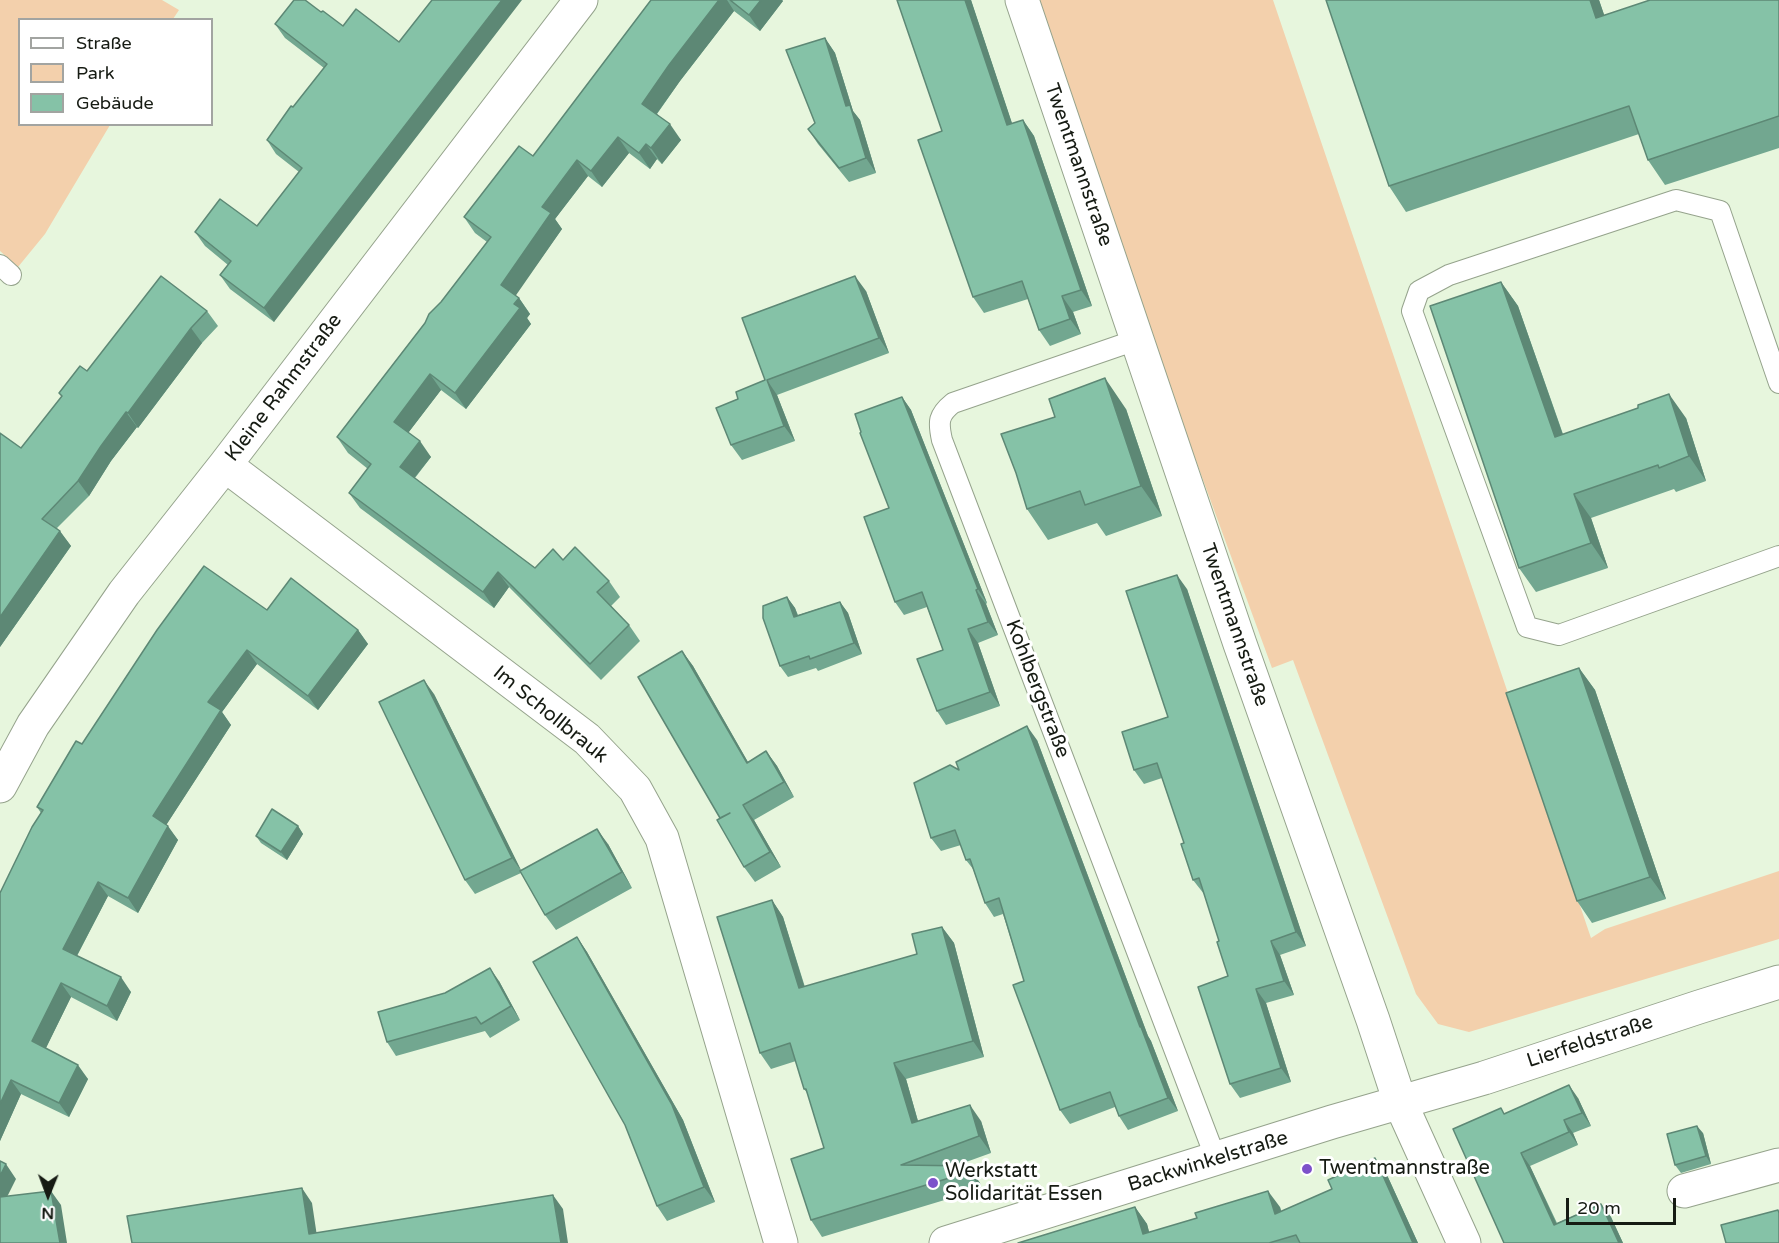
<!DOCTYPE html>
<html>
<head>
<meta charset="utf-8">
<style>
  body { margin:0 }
  #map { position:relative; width:1779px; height:1243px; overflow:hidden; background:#e7f6dd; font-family:"Varela Round",sans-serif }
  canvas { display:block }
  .legend { position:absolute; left:18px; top:18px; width:195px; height:108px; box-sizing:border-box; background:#fff; border:2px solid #a2a4a1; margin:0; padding:8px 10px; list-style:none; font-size:18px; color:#161b13 }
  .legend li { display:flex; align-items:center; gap:12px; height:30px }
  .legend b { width:30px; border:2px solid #a2a4a1 }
  .north { position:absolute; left:18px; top:1165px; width:60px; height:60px; -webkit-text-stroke:4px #fff; paint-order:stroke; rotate:181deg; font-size:16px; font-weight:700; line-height:24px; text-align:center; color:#161b13 }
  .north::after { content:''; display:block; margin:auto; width:21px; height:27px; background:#161b13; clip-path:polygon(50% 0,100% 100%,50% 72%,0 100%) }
  .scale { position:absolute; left:1566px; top:1198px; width:110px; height:27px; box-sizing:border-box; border:3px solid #161b13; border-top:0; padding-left:8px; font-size:18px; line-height:21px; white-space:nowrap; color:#161b13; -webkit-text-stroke:4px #fff; paint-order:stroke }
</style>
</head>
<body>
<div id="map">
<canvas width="1779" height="1243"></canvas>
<ul class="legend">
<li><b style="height:8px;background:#fff"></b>Straße</li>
<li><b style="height:16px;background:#f3d0ac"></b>Park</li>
<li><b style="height:16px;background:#85c2a7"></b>Gebäude</li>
</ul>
<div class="north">N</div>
<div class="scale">20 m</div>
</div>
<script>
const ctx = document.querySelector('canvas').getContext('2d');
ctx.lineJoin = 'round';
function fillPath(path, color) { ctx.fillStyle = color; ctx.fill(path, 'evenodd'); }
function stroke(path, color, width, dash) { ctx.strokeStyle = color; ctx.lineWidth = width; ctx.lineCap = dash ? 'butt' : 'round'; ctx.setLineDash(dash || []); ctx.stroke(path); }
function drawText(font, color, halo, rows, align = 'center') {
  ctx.font = font + ' "Varela Round",sans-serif'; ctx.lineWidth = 6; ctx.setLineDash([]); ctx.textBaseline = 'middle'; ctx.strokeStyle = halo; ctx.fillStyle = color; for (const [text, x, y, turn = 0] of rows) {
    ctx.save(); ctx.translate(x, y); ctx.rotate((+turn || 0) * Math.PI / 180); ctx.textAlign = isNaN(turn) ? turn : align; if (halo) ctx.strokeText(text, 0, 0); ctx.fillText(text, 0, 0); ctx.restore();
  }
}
fillPath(new Path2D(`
  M0,0H162L179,10L173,19L20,20V124L110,125L45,234L18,267L0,251Z
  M1027,0H1273L1591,938L1605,929L1779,871V939L1469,1032L1438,1024L1416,994L1293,660L1272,668Z`), '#f3d0ac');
const service = new Path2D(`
  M0,265L11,275
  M1136,340L953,403C938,415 938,422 942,440L1216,1159
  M1779,383L1720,211L1676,200L1449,275L1419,291L1412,311L1527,627L1559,635L1779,556`);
const minor = new Path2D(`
  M225,465L587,739L635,789L662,838L781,1243
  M0,786L33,725L124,593L225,465L581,0
  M1400,1102L1464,1243
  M1684,1191L1779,1165`);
const tertiary = new Path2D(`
  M1022,0L1240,644L1373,1020L1400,1102`);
const secondary = new Path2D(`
  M946,1243L1332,1122L1484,1078L1699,1007L1779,982`);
stroke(service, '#95a38c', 22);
stroke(minor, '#95a38c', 35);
stroke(tertiary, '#95a38c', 35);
stroke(secondary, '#95a38c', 35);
stroke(service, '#fff', 20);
stroke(minor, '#fff', 33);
stroke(tertiary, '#fff', 33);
stroke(secondary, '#fff', 33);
fillPath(new Path2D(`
  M651,0H782L783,1L760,31L734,11L680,81L657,114L681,140L662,164L657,159L650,169L629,153L602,187L588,176L555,219L562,229L515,295L519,298L530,314L527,318L531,324L466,409L441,390L408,433L431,457L415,478L535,568L563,560L609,581L620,597L611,606L629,625L640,641L601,680L509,587L494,608L360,508L349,493L368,469L348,453L337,437L487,242L475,233L464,217L533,156Z
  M897,0H971L1012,124L1023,120L1034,136L1092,306L1073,312L1081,334L1050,346L1039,330L1028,299L984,313L973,297L942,131Z
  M1599,0L1604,15L1779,0V148L1665,185L1648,160L1639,134L1406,212L1389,186Z
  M321,12L343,26L399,42L274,322L230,289L220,275L228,265L205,246L195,232L257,226L299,172L276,154L267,140L324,68L285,38L275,24Z
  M825,38L835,53L853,111L860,120L876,173L849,182L818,144L808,129L815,123Z
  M1501,282L1518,306L1563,434L1686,418L1706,481L1676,492L1674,489L1591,518L1608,568L1536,592L1519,568Z
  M866,291L889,353L777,395L795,441L742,460L731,445L738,399L765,380Z
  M207,311L218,326L202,343L138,428L137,427L111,461L89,496L57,528L71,546L0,647L21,448L62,397L59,393L87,371Z
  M902,397L911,410L987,603L986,604L998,635L978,643L1000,706L946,725L937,711L943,650L927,607L904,615L895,602L889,508Z
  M1126,409L1162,516L1106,536L1097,523L1048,540L1027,509Z
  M1187,589L1306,946L1280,955L1294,995L1266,1003L1291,1082L1240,1098L1230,1084L1228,976L1219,941L1204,894L1193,880L1184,843L1162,778L1144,784L1134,770L1168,717Z
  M787,597L795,608L798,615L840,602L848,613L862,654L818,671L816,668L788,677L780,666Z
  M267,610L358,630L368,644L318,710L257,664L222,712L231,725L166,825L178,840L138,913L108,896L77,956L131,992L117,1021L71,997L46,1048L88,1079L69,1117L21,1094L0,1141V893L41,813L37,807L82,744Z
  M682,651L693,666L748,762L766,751L777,766L794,797L754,820L781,867L755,882L744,867L720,818Z
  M1579,668L1595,690L1666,899L1592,923L1577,901Z
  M434,694L521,871L608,844L632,888L556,930L545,915L521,873L475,894L465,880Z
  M1037,740L1148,1036L1151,1041L1178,1111L1128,1130L1119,1116L1115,1107L1070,1124L1060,1110L1024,981L1003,914L994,917L985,903L973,869L966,860L961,845L941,851L931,838L959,770Z
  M298,826L303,834L287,860L261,843L256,836Z
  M772,900L783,917L805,987L917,954L942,927L954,943L984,1057L906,1079L918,1121H981L991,1153L955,1166H968L980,1183L981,1189L822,1237L811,1220L824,1148L808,1094L804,1089L796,1061L771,1069L760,1053Z
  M577,937L587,952L683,1120L715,1202L667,1221L657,1206Z
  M499,981L520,1020L490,1038L485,1031L396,1056L387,1042Z
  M1578,1098L1591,1126L1573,1133L1578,1145L1530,1166L1557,1223L1601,1204L1611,1217L1623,1243H1504L1505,1113Z
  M1703,1133L1711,1164L1681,1173L1675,1165Z
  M1375,1158L1387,1175L1418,1243H1018L1135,1207L1147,1224L1149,1232L1280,1207L1281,1212L1332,1189Z`), '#72a790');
fillPath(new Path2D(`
  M502,0H522L274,322L264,308Z
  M719,0H727L734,11L680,81L653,119L642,104L669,65Z
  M761,0H782L783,1L760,31L749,15Z
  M965,0H971L1018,141L1007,125Z
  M1590,0H1599L1614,43L1596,18Z
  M825,38L835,53L853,111L860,120L876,173L866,158L846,106Z
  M1023,120L1034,136L1092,306L1081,290Z
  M670,124L681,140L662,164L651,148Z
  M618,137L629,153L602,187L591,171Z
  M646,144L657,159L650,169L639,153Z
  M577,160L588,176L555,219L562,229L512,301L501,285L542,207Z
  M855,276L866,291L889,353L879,338Z
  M1501,282L1518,306L1572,461L1555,437Z
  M1062,296L1073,312L1081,334L1070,319Z
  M519,298L530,314L527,318L531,324L466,409L455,393Z
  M191,328L202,343L138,428L128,413Z
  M430,374L441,390L405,437L394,422Z
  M1105,378L1126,409L1162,516L1141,486Z
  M767,380L777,395L795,441L784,426Z
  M1669,394L1686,418L1706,481L1689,456Z
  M902,397L911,410L987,603L978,589Z
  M126,412L137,427L111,461L89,496L78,481L101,446Z
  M420,441L431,457L411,482L400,467Z
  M1574,494L1591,518L1608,568L1591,543Z
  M60,531L71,546L0,647V617Z
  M498,572L509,587L494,608L483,592Z
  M1177,575L1187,589L1306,946L1296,932Z
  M976,590L986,604L998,635L988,622Z
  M787,597L795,608L802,628L794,617Z
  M840,602L848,613L862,654L854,643Z
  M968,629L978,643L1000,706L990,692Z
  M358,630L368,644L318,710L308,696Z
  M247,650L257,664L222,712L231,725L163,830L153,816L208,702Z
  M682,651L693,666L757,778L747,763Z
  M1579,668L1595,690L1666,899L1650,877Z
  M424,680L434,694L522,872L512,858Z
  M1027,726L1037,740L1148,1036L1151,1041L1178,1111L1168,1098L1140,1027Z
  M766,751L777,766L794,797L784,782Z
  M743,805L754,820L781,867L770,852Z
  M168,826L178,840L138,913L128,898Z
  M298,826L303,834L287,860L281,852Z
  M597,829L608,844L632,888L622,872Z
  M98,882L108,896L73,963L63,949Z
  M772,900L783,917L810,1005L799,988Z
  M942,927L954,943L984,1057L973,1041Z
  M577,937L587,952L683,1120L715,1202L704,1187Z
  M1271,941L1280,955L1294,995L1284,981Z
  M490,968L499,981L520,1020L511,1006Z
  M121,977L131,992L117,1021L107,1006Z
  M61,983L71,997L42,1056L32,1041Z
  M1256,989L1266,1003L1291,1082L1281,1068Z
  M894,1063L906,1079L923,1139L912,1123Z
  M78,1065L88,1079L69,1117L59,1103Z
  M11,1080L21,1094L0,1141V1104Z
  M1569,1085L1578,1098L1591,1126L1582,1113Z
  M970,1105L981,1121L991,1153L979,1136Z
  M1564,1120L1573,1133L1578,1145L1569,1132Z
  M1697,1126L1703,1133L1711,1164L1706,1156Z
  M1521,1153L1530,1166L1563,1238L1554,1225Z
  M1375,1158L1387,1175L1418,1243H1413Z
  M6,1164L16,1179L0,1211V1176Z
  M968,1166L980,1183L981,1189L969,1172Z
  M302,1188L312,1203L318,1243L309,1234Z
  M51,1191L61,1205L67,1243H60Z
  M1268,1191L1280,1207L1287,1231L1275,1214Z
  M553,1195L563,1209L568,1243H561Z
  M1601,1204L1611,1217L1623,1243H1619Z
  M1135,1207L1147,1224L1152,1243L1143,1234Z`), '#5d8875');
const building = new Path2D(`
  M294,0H305L321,12L323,11L343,26L356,9L399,42L432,0H502L264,308L220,275L231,261L195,232L220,199L257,226L302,168L267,140L291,106L293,107L327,64L275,24Z
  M651,0H719L669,65L642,104L670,124L651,148L646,144L639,153L618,137L591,171L577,160L542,207L551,213L501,285L519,298L514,304L520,308L455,393L430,374L394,422L420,441L400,467L535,568L553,549L563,560L575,547L609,581L597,592L629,625L590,664L498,572L483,592L349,493L371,464L337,437L425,323L429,314L441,302L491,237L464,217L519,146L533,156Z
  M730,0H761L749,15Z
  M897,0H965L1007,125L1023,120L1081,290L1062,296L1070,319L1039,330L1022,281L973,297L918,140L942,131Z
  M1326,0H1590L1596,18L1650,0H1779V116L1648,160L1629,106L1389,186Z
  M825,38L846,106L850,105L866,158L839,168L808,129L815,123L786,50Z
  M161,276L207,311L191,328L128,413L126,412L101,446L78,481L42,519L60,531L0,617V433L21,448L62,396L59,393L80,366L87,371Z
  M855,276L879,338L767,380L784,426L731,445L716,408L738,399L736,392L765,380L742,318Z
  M1501,282L1555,437L1638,408V405L1669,394L1689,456L1659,468L1658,465L1574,494L1591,543L1519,568L1430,306Z
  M1105,378L1141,486L1085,505L1080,491L1027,509L1016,473L1001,434L1055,417L1049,399Z
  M902,397L978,589L976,590L988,622L968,629L990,692L937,711L917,659L943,650L922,592L895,602L864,517L889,508L860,433L861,432L855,414Z
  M204,566L267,610L291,578L358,630L308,696L247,650L208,702L221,710L153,816L168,826L128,898L98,882L63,949L121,977L107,1006L61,983L32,1041L78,1065L59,1103L11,1080L0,1104V893L32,827L43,810L37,807L76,741L82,744L157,630Z
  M1177,575L1296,932L1271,941L1284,981L1256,989L1281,1068L1230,1084L1198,987L1228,976L1217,942L1219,941L1199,878L1193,880L1181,844L1184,843L1157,763L1134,770L1122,732L1168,717L1126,591Z
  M787,597L794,617L840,602L854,643L810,659L809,656L780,666L763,618V606Z
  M682,651L747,763L766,751L784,782L743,805L770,852L744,867L717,820L730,813L720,818L638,677Z
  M1579,668L1650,877L1577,901L1506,693Z
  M424,680L512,858L465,880L379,702Z
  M1027,726L1140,1027H1141L1168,1098L1119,1116L1110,1092L1060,1110L1013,985L1024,981L999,898L985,903L970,859L966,860L955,830L931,838L914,783L950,765L959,770L956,762Z
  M272,809L298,826L281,852L256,836Z
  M597,829L622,872L545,915L520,871Z
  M772,900L799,988L917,954L912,934L942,927L973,1041L894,1063L912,1123L970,1105L979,1136L901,1165L968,1166L969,1172L811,1220L791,1159L824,1148L806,1089H804L790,1043L760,1053L717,917Z
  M577,937L672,1105L704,1187L657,1206L625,1125L533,962Z
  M490,968L511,1006L481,1024L476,1017L387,1042L378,1012L445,993Z
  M1569,1085L1582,1113L1564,1120L1569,1132L1521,1153L1554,1225L1601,1204L1619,1243H1504L1453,1129L1501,1108L1504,1114Z
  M1697,1126L1706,1156L1675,1165L1667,1134Z
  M1375,1158L1413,1243H1300L1296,1235L1269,1243H1018L1135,1207L1143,1234L1197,1218L1195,1213L1268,1191L1275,1214L1332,1189L1328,1180Z
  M0,1161L6,1164L0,1176Z
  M302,1188L309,1234L553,1195L561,1243H132L127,1216Z
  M51,1191L60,1243H0V1197Z
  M1778,1210L1779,1213V1243H1726L1721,1225Z`);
fillPath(building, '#85c2a7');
stroke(building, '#5d8875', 1.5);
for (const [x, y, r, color] of [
  [1307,1169,6,"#7d51ca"],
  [933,1183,6,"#7d51ca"]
]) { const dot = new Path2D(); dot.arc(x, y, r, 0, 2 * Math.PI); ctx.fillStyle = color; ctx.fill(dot); stroke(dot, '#fff', 2); }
drawText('20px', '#161b13', '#fff', [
  ["Twentmannstraße",1078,165,71],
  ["Kleine Rahmstraße",284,388,-53],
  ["Twentmannstraße",1234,625,71],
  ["Kohlbergstraße",1037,689,69],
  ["Im Schollbrauk",550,715,39],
  ["Lierfeldstraße",1590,1042,-18],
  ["Backwinkelstraße",1208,1162,-17]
]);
drawText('20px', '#161b13', '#fff', [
  ["Twentmannstraße",1319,1169],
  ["Werkstatt",945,1172],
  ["Solidarität Essen",945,1195]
], 'left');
</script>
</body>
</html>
